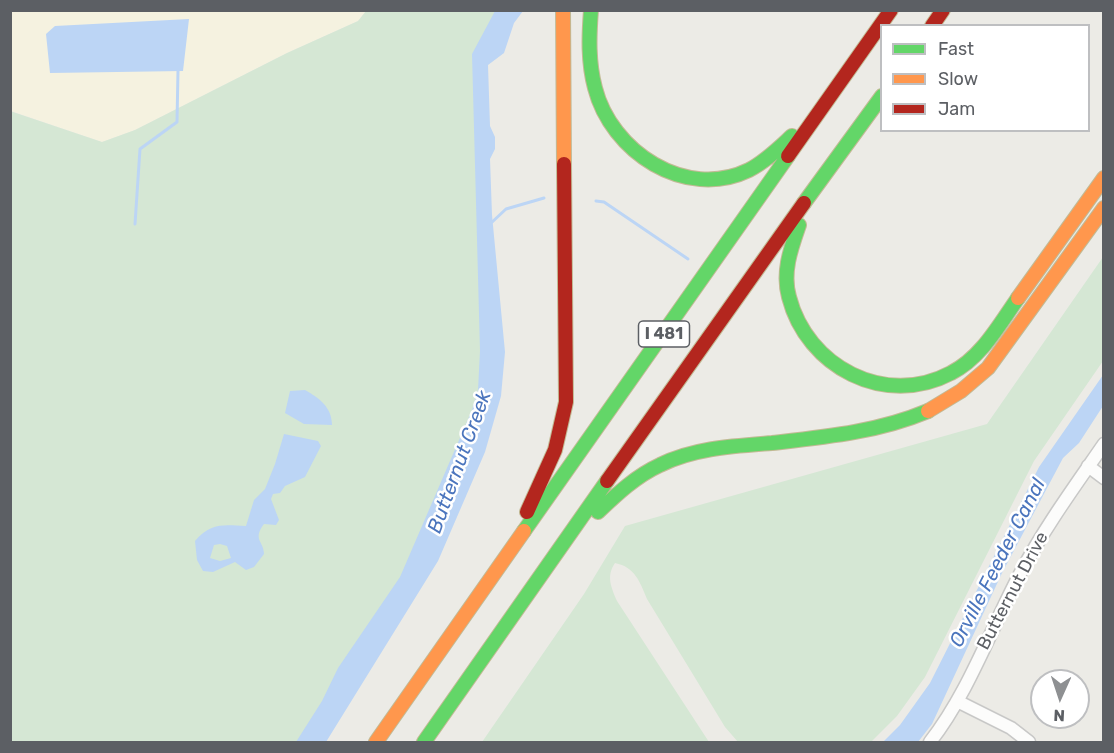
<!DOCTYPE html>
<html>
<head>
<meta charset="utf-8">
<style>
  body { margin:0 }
  #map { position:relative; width:1114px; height:753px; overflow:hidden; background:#ecebe6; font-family:Rubik,sans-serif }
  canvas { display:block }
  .frame { position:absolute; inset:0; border:12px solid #5c5f64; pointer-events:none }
  .legend { position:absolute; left:880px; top:24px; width:210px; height:108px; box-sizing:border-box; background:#fff; border:2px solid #bebfc1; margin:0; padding:8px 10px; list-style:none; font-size:18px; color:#5c5f64 }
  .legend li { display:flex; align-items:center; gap:12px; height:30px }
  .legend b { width:30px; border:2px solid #bebfc1 }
  .north { position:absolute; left:1030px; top:669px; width:60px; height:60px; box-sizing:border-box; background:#fff; border:2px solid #bebfc1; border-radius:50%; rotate:183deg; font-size:16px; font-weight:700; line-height:24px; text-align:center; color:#5c5f64 }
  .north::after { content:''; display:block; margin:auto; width:21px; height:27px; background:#8e9092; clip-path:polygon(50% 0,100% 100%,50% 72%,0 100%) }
</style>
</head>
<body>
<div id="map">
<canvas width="1114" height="753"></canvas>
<div class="frame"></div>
<ul class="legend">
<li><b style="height:8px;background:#63d668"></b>Fast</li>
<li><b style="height:8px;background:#ff974d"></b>Slow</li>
<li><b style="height:8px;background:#b3261e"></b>Jam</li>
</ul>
<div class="north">N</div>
</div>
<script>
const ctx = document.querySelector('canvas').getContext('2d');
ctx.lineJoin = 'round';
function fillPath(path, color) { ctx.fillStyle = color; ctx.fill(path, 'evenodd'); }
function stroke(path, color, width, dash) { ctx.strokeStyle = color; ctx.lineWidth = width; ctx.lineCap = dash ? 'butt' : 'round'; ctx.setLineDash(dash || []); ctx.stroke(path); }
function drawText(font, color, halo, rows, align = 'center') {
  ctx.font = font + ' Rubik,sans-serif'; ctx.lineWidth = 5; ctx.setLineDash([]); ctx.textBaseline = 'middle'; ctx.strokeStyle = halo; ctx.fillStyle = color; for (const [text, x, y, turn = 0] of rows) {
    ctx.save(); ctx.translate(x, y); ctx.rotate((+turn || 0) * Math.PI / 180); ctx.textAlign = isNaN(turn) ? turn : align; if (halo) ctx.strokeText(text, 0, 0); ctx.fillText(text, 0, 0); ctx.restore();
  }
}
fillPath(new Path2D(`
  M10,11H366L358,21L287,53L135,130L102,142L11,111Z`), '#f5f2e0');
fillPath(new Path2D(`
  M366,11H506L480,72L488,386L426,555L310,742H11L10,111L102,142L135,130L287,53L358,21Z
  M1103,257V361L1034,461L925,677L897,716L871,742H738L725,727L647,599C640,582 635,567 615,563C606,576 611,587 617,601L709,742H482L584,594L625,526L987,424Z`), '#d5e7d4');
fillPath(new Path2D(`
  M495,11H523L514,23L504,53L488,65L490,126L495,137V149L490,159L492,215L505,352L501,396L485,452L438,561L326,742H296L322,701L338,668L400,577L472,410L478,390L480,351L472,54Z
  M189,19L183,71L50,73L46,34L55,26Z
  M1103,375V406L1079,443L1063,458L1002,573L932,724L918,742H883L900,725L930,683L1039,467Z
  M305,390C319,398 332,407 332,425L304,424L285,413L290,391Z
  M284,434L318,441L321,446L305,477L285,486L280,493L273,494L271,499L279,520L276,525L264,524C252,540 264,541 264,554L254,567L246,570L235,562L213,572L203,571L197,560L195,541C211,522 224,525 246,526L254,500L265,489L275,464ZM220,544L227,546L231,558L220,561L210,558L214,545Z`), '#bcd5f5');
stroke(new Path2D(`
  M596,201L604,202L688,259
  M135,224L140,149L177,122L178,71
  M490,224L506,209L544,198`), '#bcd5f5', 3);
const street = new Path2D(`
  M1088,466L1104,478
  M957,701L1011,728L1029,742
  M930,742C969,692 991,628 1021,572C1045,527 1075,486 1104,444`);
const fast = new Path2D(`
  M591,10C589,36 588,62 595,88C611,151 685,201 749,170C765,162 779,148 792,136
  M804,203L882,96
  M799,225C791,248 782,272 789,297C807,367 885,408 951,373C981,358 999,325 1018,298
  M598,512C617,494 636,476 660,465C694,448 734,446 772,443C826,437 878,432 928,411
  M524,531L788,156
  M424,742L607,481`);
const slow = new Path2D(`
  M563,10L564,164
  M1018,298L1104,178
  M928,411L961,391L988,368L1104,208
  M376,742L524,531`);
const jam = new Path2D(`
  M932,26L943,10
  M788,156L891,10
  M607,481L804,203
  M527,512L555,450L566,402L564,164`);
stroke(street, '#c8c8c7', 15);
stroke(fast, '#c2ba95', 16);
stroke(slow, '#c2ba95', 16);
stroke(jam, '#c2ba95', 16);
stroke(street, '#fcfcfb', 12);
stroke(fast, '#63d668', 14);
stroke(slow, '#ff974d', 14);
stroke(jam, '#b3261e', 14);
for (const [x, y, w] of [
  [664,334,51]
]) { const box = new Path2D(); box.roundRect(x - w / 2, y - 13, w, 26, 4.5); ctx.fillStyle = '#fff'; ctx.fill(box); stroke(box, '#5c5f64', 1.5); }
drawText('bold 16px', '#5c5f64', null, [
  ["I 481",664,334]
]);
drawText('18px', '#5c5f64', '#fff', [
  ["Butternut Drive",1013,591,-62]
]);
drawText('italic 20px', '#4b75bd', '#fff', [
  ["Butternut Creek",460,462,-70],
  ["Orville Feeder Canal",998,563,-63]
]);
</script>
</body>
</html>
